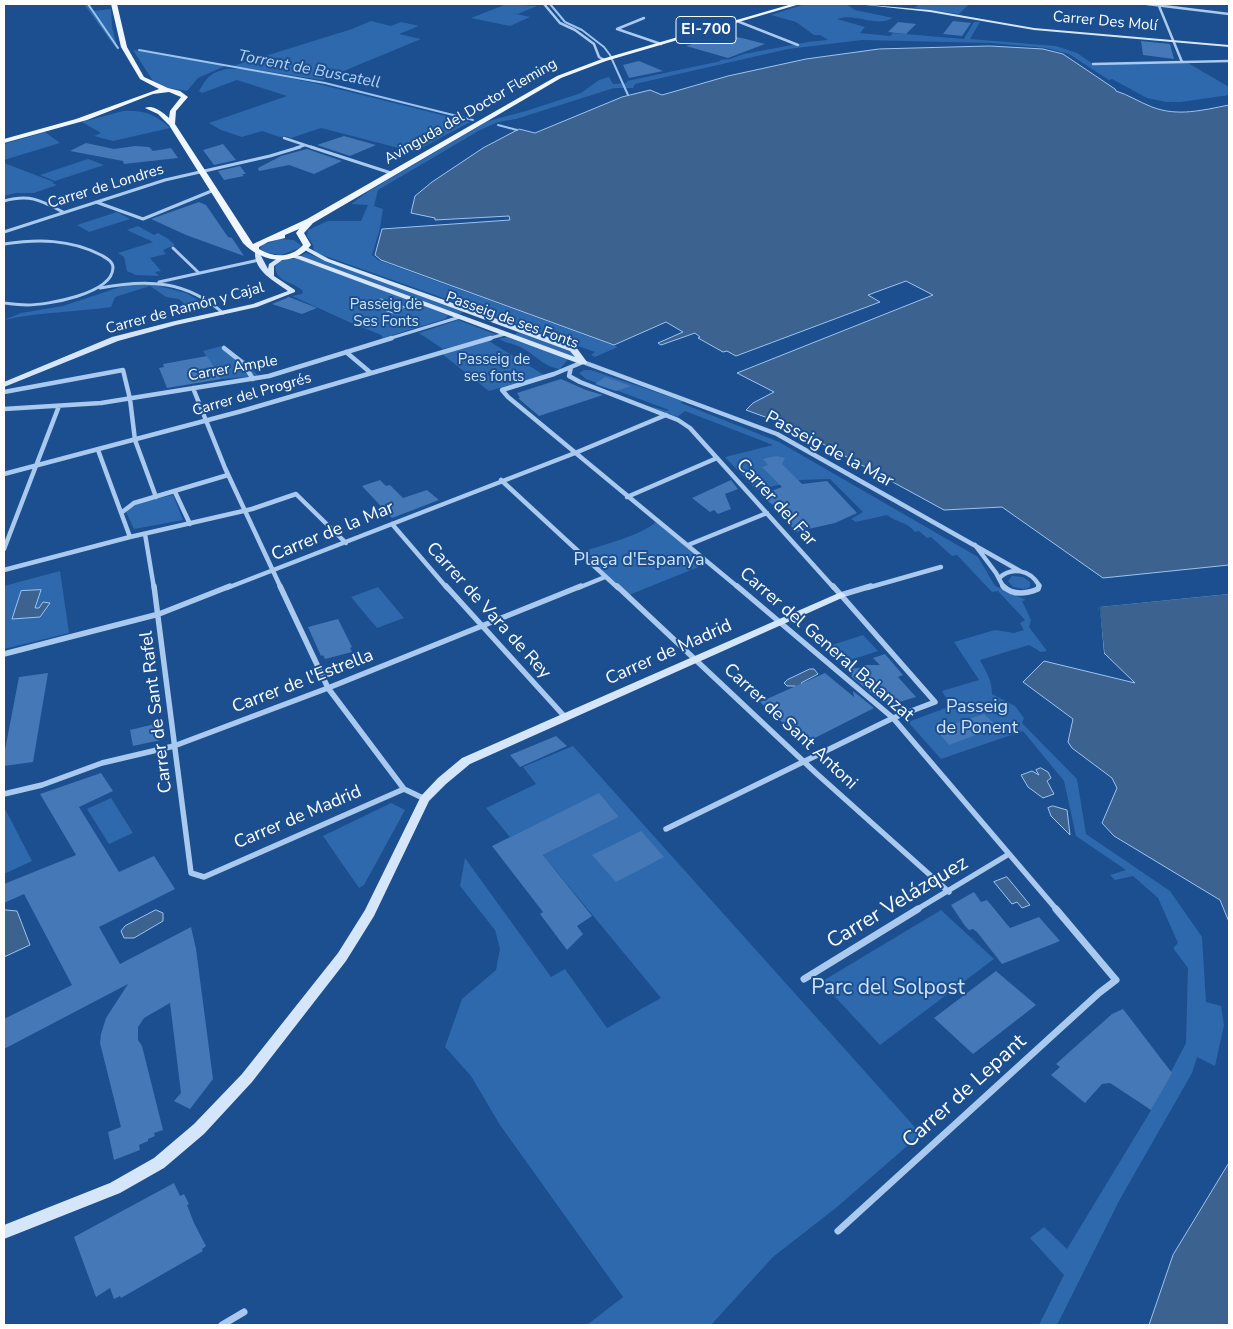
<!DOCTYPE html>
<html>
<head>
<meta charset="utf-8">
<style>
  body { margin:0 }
  #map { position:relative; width:1233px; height:1329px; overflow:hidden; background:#1b4f8f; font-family:"Nunito Sans",sans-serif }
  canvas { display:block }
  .frame { position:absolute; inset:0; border:5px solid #fff; pointer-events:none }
</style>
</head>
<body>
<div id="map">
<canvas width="1233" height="1329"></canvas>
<div class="frame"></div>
</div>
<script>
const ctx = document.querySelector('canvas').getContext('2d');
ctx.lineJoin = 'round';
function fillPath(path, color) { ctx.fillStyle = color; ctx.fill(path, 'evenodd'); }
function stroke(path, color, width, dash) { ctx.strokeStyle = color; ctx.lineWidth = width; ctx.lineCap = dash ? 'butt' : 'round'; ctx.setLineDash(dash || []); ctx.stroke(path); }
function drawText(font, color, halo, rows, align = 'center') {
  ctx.font = font + ' "Nunito Sans",sans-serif'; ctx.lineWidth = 4; ctx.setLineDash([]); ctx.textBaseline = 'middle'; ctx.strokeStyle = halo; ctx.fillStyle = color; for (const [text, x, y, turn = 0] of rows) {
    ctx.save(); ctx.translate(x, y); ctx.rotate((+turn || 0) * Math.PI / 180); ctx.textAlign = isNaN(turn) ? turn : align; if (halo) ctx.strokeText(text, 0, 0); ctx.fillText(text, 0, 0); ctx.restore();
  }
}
fillPath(new Path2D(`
  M84,4H88L93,11L111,9L112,27L118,51Z
  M507,4L537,6L518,14L512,13L530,17L510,26L471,18Z
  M805,4H846L855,10L893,18C874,28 856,12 837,19L865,27L860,33L890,36L893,33L964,39L974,22H980L970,39L1056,46L1077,53L1093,64L1188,63L1229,87V95L1181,102H1166L1147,98L1112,79L1109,80L1069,54L1046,48L991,43L862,40L788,49L635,84L633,88H614L516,119L498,122L480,130L378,190L374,206L383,209L380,228L372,255L378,260L618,347L595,357L591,355L595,352L314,252L313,245L307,236L308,230L328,221H361L368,205L351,204L369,191L488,121L526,111L581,93L599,80L609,77L613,84L627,83V81L721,61L719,60L730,59L744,54L808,42L828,40L820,35H814L796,22L771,15Z
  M920,4H969L959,14L914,8Z
  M371,21L391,26L401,22L419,26L399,34L421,39L322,80L233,66L352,29Z
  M133,50L227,65L198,78L187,91L169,88L153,81Z
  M226,69H243L314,83L470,122L414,152L321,128L291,138L285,136L280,137L262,131L242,137L221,130L209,123L287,96L237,80L202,93L199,91C208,76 209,74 226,69Z
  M123,111C144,110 155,114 170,128L113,141L94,136L101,133L82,122Z
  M45,132L60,143L4,160V144Z
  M88,159L104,165L55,181L40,175Z
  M4,163L54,182L52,183L57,185L34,193H16L4,196Z
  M117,212L130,219L89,232L77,225Z
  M138,226L154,235L158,233L167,238L175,245L163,250L166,254L150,258L161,271L155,272L159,276L136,275L127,271L124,257L118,253L153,242L127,230Z
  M280,239L294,240L301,245L300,248L281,255L262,252L260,249L262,245Z
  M306,253L464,312L459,314L301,256Z
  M287,259H302L448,315L445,319L383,338L381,335L349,322L292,296L302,294L303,291C293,281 276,283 275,266L280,261Z
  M151,284L186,293L203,303L182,309L179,306L184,303L179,299L166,297L150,286L115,297L111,307C75,312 39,312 4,320L21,313L63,306L126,285Z
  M458,320L497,335L443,349L419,333Z
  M518,332L570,350L575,357L514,335Z
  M507,337L568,359L560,369C543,367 533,352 518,346C511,343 505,343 499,339Z
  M489,341L544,375L489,391L442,354Z
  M222,346L246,361L258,376L221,379L203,351Z
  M584,370H591L682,401L681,403L779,442L978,557L995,586L1026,600L1022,601L1031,620L1029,627L1047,651L1041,652L1029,645L980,660C987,673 992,681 992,694L1015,706L1024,718L1022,723L1077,779L1086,834L1170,891L1202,937L1206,1002L1221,1006L1224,1025L1215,1066L1197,1057L1192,1073L1119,1201L1057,1325H1039L1064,1275L1030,1238L1044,1227L1067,1249L1150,1112L1186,1043L1188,968L1173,948L1178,943L1158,898L1133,876L1115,880L1110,875L1126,870L1076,836L1064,781L1023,731L941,759L908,722L951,706L942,691L979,680L954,642L995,630L1014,633L1024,630L1020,623L1025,620L998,591L992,592L957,555L952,556L931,537L927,538L919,531L915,532C908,522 895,522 887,515L856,522L851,519L863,512L830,479L800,480L756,490L725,457L773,445L685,411L677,417L646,405L667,411L669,410L586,379L579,373Z
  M173,495L183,520L134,529L126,512C131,502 161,498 173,495Z
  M656,522L706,564L629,595L581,551H585C605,544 640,536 656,522Z
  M60,571L69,633L4,649V586Z
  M1012,576L1023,577L1030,582V587L1024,589L1013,587L1008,581Z
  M378,587L404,618L377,628L351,597Z
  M863,635L878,651L841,663L826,647Z
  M573,746L921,1134L837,1207L773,1257L711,1325H587L623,1297L500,1125L471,1076L445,1047L462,999L496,970L500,949L495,930L460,886L465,858L551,977L565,969L607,1028L661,998L543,855L619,817L599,794L510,837L486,808L536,784L523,767Z
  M111,798L133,833L109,844L87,809Z
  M391,803L405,810L364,885L359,888L323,836Z
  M4,807L32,861L4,874Z
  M941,910L994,959L880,1045L821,982Z`), '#2e69ad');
const water = new Path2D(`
  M990,46L1043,49L1063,54L1115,89L1116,91C1129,95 1139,102 1152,107C1178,117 1203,110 1229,105V565L1103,578L1002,507L944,510L790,426L746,410L753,403L774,392L737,373L933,295L906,281L868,295L880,302L736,356L727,351L723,352L698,338L700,337L695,333L661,345L658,343L683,332L666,322L614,345L381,260L375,255L382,229L510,220L509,216L435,220V218L411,213L415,196L432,182L483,148L519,129L535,133L622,97L650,90L662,95L728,76L806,59L879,49Z
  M381,299L405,307L393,313L369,305Z
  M41,590L35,608H39L43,602L50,603L40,617L12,619L21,591Z
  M1229,594V922L1220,900L1114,836L1102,823L1117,788L1112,778L1072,748L1068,742L1073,719L1023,682L1044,661L1135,683L1104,653L1099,607Z
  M810,669H814L818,674L801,683L809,691L803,693L795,686H787L784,683L787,680Z
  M1041,768L1048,772L1051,778L1047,781L1054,794L1043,798L1028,787L1021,775L1032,771L1039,775L1036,770Z
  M1053,806L1067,810L1070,835L1051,816L1048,808Z
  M1007,877L1030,905L1022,908L1017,902L1012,904L994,882Z
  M6,910L17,911L30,945L4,957V911Z
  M156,910L163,913V921L134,938H124L121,931L125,926Z
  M1229,1163V1325H1149L1173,1255Z`);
fillPath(water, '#3c6290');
stroke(water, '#9cc4f0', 1);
fillPath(new Path2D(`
  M1229,591V594L1100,607L1104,653L1102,654L1098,605Z`), '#1b4f8f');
stroke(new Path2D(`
  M88,4L118,48
  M550,4L565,22L582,30L604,47L610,55L628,95
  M139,50L325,83L473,120
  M498,125L517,130`), '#9cc4f0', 2);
fillPath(new Path2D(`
  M953,21L971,23L962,36L943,34Z
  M898,22L916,24L906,34L888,32Z
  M723,34L746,39L765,44L728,58L686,46Z
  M1141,41L1170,44L1174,59L1143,55Z
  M639,61L663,71L629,78L623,65Z
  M344,136L376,145L350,156L317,145Z
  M86,143L114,149L135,146L149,147L153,151L171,148L178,158L124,164L123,161L70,151Z
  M223,144L236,160L214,165L203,150Z
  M307,149L342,161L314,174L289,165L259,171L258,168L281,156Z
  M240,166L246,174H242L244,176L224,180L218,171Z
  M199,202L206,205L228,237L232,238L244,256L186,235L151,219Z
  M289,297L317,308L302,314L272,304Z
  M207,356L221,379L167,388L159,368L164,367L163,364Z
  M605,377L631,386L616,391L595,384Z
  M561,379L586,390L603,395L539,416L518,398H520L517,393Z
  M776,456L785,458L782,464L802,484L827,481L857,513L835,523L795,532L783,513L760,495L782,487L762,467L768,465L763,459Z
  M380,480L386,486L390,485L403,498L427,490L439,500L392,518L362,486Z
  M731,480L738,489L725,494L731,509L718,514L714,510L710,512L692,498Z
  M338,619L352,647L350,648L352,652L325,659L323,655L321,656L308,627Z
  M885,654L903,675L898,677L916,697L893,704L889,701L883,703L852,677L851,669L864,667L863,665H880L873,658Z
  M48,673L33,762L4,766V755L19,677Z
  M825,673L854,697L853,691L874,708L805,743L760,702Z
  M984,714L998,727L949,745L936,730Z
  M159,723L161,740L133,746L130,730Z
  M556,736L567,746L520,767L510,755Z
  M101,773L113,791L79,807L119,872L154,856L175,889L99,927L120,964L191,927L196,949L213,1079L190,1109L174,1101L181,1093L170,1003L144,1018L138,1027V1040L142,1046L163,1130L154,1133L155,1136L148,1139V1141L139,1145L140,1150L114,1160L108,1132L121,1127L100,1043L101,1034L106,1018L128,984L4,1049V1019L72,985L24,894L4,903V884L76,855L40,794Z
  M599,793L619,817L543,855L592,916L577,926L583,934L567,950L540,914L543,912L492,846Z
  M641,831L664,857L616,882L592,855Z
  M974,892L981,902L987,900L1010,928L1039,917L1060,941L1002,964L977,932L973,929L969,930L965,926L951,905Z
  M996,971L1036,1005L973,1054L934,1018Z
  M1123,1009L1172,1073L1151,1110L1110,1083L1102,1084L1085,1103L1051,1075L1060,1067L1056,1064L1112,1014Z
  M174,1183L180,1196L184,1194L189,1204L187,1205L194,1223L206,1246L202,1249L203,1251L121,1298L120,1296L114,1299L110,1288L96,1297L74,1237Z`), '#4478b7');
stroke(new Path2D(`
  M544,4L560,23L575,30L594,44L599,57L604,60
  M1147,4L1229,14
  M1159,6L1182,62
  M644,18L617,29L661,44
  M737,21L798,45
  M1093,64L1229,61
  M284,138L314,148
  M296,148L305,145`), '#a9c9ee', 2.5);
stroke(new Path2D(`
  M311,147L391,173
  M4,201C30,194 40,200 63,212
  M96,202L143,219L214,190
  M4,232L165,180L270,156L300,147
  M4,244C38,239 70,239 101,255C106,258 113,261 113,268C112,294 47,305 27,305C19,305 12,304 4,303
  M173,248L199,273
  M159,282L259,260
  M100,288C147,279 186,280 223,313
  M388,339L460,317
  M487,339L505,334`), '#a9c9ee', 3);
stroke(new Path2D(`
  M224,348L243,363L253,379
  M346,352L371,373
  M571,367L569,376L580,382L678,420L690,428L834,588
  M193,388L225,468L281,588
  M4,392L123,370L130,399L135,440L156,497
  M4,409L101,403L269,376L392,338
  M98,450L130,537
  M4,474L242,411L491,338
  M501,480L618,588
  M175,492L190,524
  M627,497L717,458
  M121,513L134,503L228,475
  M392,524L447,588
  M145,534L154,588
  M688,545L767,513
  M975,545L996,573L1004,588
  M4,549L59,406
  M4,570L130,537L252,509L296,494L346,543
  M999,578C1012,566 1030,570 1039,585L1038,588
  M227,588L575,453L666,415
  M578,588L605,577
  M739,588L508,397L502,390L554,374L583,362L777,434L1020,571
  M867,588L941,567`), '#a9c9ee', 4.5);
stroke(new Path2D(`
  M154,586L191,873L204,877L404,789
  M280,586L328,688L404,789L425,799
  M446,586L565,717
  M617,586L817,774L949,892
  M737,586L893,718L1057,910
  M1003,586C1013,596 1026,594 1038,589L1039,586
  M841,595L871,586
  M4,654L159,614L230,586
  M4,794L42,785L102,763L174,746L328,688L581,586
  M666,829L893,718L935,702L833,586
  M916,910L1009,854`), '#a9c9ee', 5.5);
stroke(new Path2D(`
  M804,979L918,909
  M838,1231L1099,993L1116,980L1056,909
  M222,1325L244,1312`), '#a9c9ee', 7);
fillPath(new Path2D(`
  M857,4L930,10L1034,28L1229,45V47L1034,30L930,12Z
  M305,246L329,259L576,347L587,362L586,364H580L298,259L286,256L289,254L301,256L575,357L570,351L325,261L303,249L302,248Z
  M255,252H259L268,269L269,264L281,256H285V258L274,266V276L295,290V292L257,307L176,325L118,341L4,387V382L112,337L175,321L253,304L288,291C274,281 254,271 255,252Z
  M841,592L846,595L844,597L470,764L446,784L429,801L374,916L346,961L252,1082L204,1134L164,1168L120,1193L4,1239V1225L110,1183L154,1158L194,1124L242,1074L338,953L365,910L421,796L438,778L462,758Z`), '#d6e6fa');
fillPath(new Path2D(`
  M111,4H117L127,47L144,77L168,88L180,91L188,97L176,111L175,124L253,244L307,219L557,76L602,59L792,4H800L606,61L561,78L313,223L304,233L311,245C293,268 261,262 243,243L169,125L158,114L145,108C152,104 163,112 169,118L170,111L181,97L169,92L153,94L87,120L4,143V139L76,119L159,89L140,79L121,47ZM299,229L296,233L303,245C291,258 274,258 259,249V247L268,242L285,238V235Z`), '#f0f6ff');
drawText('15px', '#fff', '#1b4f8f', [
  ["Carrer Des Molí",1105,22,5],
  ["Avinguda del Doctor Fleming",471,112,-30],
  ["Carrer de Londres",106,187,-17],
  ["Carrer de Ramón y Cajal",185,309,-15],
  ["Passeig de ses Fonts",512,321,20],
  ["Carrer Ample",233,369,-10],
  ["Carrer del Progrés",252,395,-16]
]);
drawText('15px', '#cfe3fa', '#1b4f8f', [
  ["Passeig de",386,305],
  ["Ses Fonts",386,322],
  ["Passeig de",494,360],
  ["ses fonts",494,377]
]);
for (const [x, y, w] of [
  [706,30,60]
]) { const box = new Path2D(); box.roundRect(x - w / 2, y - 13.5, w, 27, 4); ctx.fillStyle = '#1b4f8f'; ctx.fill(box); stroke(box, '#fff', 1); }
drawText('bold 16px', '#fff', null, [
  ["EI-700",706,30]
]);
drawText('italic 16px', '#b5d3f5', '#1b4f8f', [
  ["Torrent de Buscatell",309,70,11]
]);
drawText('18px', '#fff', '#1b4f8f', [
  ["Passeig de la Mar",829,450,28],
  ["Carrer del Far",776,503,48],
  ["Carrer de la Mar",333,532,-22],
  ["Carrer de Vara de Rey",488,611,48],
  ["Carrer del General Balanzat",826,645,41],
  ["Carrer de Madrid",669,653,-24],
  ["Carrer de l'Estrella",303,682,-21],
  ["Carrer de Sant Rafel",157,712,-97],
  ["Carrer de Sant Antoni",790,727,43],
  ["Carrer de Madrid",298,818,-23]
]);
drawText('18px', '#cfe3fa', '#1b4f8f', [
  ["Plaça d'Espanya",639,561],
  ["Passeig",977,708],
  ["de Ponent",977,729]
]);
drawText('21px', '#fff', '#1b4f8f', [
  ["Carrer Velázquez",898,903,-31],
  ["Carrer de Lepant",965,1092,-42]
]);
drawText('21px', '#cfe3fa', '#1b4f8f', [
  ["Parc del Solpost",888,989]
]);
</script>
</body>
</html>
